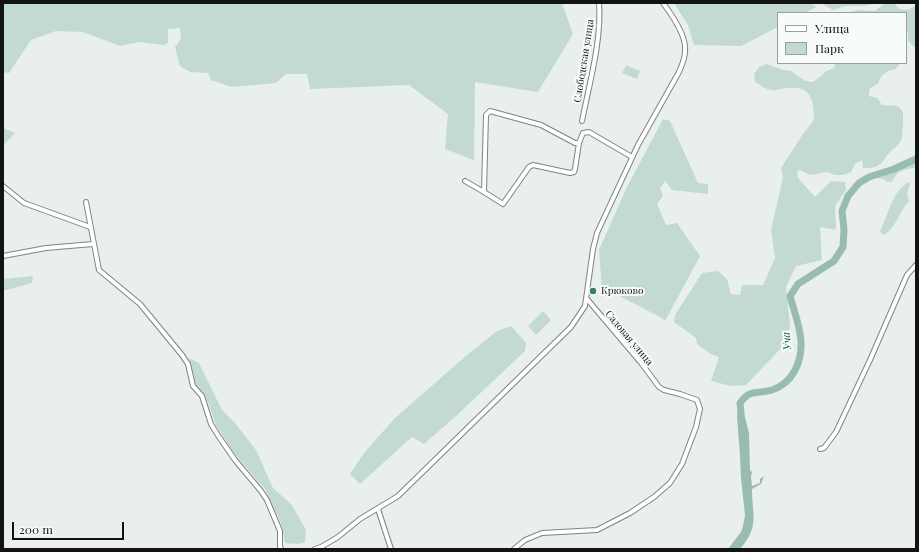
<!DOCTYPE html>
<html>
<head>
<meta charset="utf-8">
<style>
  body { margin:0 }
  #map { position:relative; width:919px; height:552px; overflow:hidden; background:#e9efed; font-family:"Playfair Display",serif }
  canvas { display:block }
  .frame { position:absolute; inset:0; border:4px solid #121413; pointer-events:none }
  .legend { position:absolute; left:777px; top:12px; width:130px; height:52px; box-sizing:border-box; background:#f7fcfa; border:1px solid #9b9f9e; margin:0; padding:5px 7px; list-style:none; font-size:12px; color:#121413 }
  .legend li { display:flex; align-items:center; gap:8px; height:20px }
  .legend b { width:20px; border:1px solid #9b9f9e }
  .scale { position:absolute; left:12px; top:522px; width:112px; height:18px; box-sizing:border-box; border:2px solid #121413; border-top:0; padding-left:5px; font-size:12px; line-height:14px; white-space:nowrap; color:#121413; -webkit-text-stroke:3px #f7fcfa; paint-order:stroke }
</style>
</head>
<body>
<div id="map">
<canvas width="919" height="552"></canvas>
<div class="frame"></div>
<ul class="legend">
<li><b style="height:5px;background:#fff"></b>Улица</li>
<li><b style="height:11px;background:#c2dad3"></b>Парк</li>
</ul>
<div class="scale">200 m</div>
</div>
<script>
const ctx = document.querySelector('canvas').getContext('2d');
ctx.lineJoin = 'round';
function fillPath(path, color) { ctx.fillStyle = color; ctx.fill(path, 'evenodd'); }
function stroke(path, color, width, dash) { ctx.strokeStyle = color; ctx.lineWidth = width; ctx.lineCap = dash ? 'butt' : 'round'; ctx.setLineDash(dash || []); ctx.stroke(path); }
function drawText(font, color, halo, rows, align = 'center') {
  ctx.font = font + ' "Playfair Display",serif'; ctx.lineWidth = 4; ctx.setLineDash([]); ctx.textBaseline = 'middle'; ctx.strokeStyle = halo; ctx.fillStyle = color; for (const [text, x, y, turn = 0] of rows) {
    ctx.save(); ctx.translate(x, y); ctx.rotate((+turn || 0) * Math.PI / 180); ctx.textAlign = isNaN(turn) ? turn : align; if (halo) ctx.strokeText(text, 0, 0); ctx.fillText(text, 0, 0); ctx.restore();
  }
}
fillPath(new Path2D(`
  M3,3H562L573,34L538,92L475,82L474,160L445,149L448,114L409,85L310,89L307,74H286L276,83L232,87L211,80L208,73L190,72L180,66L175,47L181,39L180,28L168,29V43L163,45L140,42L120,46L83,32L56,31L31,40L9,73L3,72Z
  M674,3H811L816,7L805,13H778V27L741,46L694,45L688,25Z
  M821,3H877L864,6H845L833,10Z
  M885,3H894L899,9L907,10L916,6V46L914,47L908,41V32H906V13H847L858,10L875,11Z
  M835,63H900L896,69C886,71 881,74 878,84L870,88L869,96L877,98L882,105L898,106L903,112C903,120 903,129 902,137C900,145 895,147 890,152C880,164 880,169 863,168L862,160L855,164L851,172L843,175H835L827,172L810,175L800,170L797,172L798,178L815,197L831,181L845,182L846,190L835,206L836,230L820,227L822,260L796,266L786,287L790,325L789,340L746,385L731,386L711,381L719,357L709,353L697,344L696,338L674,322L675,315L702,273L718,271L727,279L731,294L740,295L742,285H763L775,258L771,230L783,177L781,168L803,134L814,120C814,102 812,85 788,88C782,88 778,91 772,90C767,90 760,85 755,82L754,74L759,67L767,64L783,70L791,71L805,81L813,82L820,77L826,71L834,68Z
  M626,65L640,71L637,79L622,73Z
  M663,119L670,121L698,183L708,184V194L672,190L665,181L660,188L663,196L657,204L666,225L677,223L700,256L665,321L662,318L602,287L599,250L627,187Z
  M3,128L15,133L3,146Z
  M916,162V167C910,169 902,169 897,174C895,176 894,180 891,182H887L884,179L876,178L878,175Z
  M909,182L910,185L907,193L909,202C907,204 904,206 903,209C897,219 894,229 884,235L880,232C887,217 893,189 909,182Z
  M33,276L32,283L3,291V279Z
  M543,311L551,320L536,335L528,326Z
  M511,326L526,343L525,351L455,417L424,444L412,437L360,484L350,474L364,453L395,418L467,355L497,331Z
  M189,358L199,363L222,410L235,423L256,450L273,488L292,505L306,530L305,542L299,544L285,543L282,526L265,489L233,452L216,425L208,402L195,383Z`), '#c2dad3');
fillPath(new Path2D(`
  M738,404L742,405L749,433L750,470L752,472L751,477L752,486L760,483V479L764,476L761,484L752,489C752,516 760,526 740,549H728L741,532L743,526L745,515L741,478L740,456L737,417Z`), '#99bcb2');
stroke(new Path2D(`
  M741,413L740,403C751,388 756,395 772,390C793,383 802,362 801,341C800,326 794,311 790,296L798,284L834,261L843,247L844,230L842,211L848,196L859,183L869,177L894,169L916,159`), '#99bcb2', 7);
const street = new Path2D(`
  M582,121C589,85 602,40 599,3
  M465,181L484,192L486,115L490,111L541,125L575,143H579L583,133L589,132L632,157
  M3,186L24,203L90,227
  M484,192L503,204L529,167L533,165L570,173L574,172L575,169L579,143
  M86,202L99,270L140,304L182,355L188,364L193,386L202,396L211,424L219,437L235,460L261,491L267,500L280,531V546L281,549
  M3,256L46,248L93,244
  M820,449L824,448L836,432L870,360L907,275L916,265
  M378,509L391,549
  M315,549L321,547L338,537L360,519L398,496L571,327L585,306L593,249L597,233L638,145L679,72C682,65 685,59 685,51C687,36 672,15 663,3
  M514,549L525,540L542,533L597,530L630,513L654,497L670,483L682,464L696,427L700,409L697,400L680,394L664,390L659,387L642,364L587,299`);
stroke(street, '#7f8482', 6);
stroke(street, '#fff', 4);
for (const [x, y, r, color] of [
  [593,291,4,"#397b6c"]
]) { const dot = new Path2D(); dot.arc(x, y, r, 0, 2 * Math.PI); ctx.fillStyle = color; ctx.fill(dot); stroke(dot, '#f7fcfa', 1.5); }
drawText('10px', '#121413', '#f7fcfa', [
  ["Слободская улица",584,61,-81],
  ["Садовая улица",629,338,50]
]);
drawText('10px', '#121413', '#f7fcfa', [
  ["Крюково",601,291]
], 'left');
drawText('italic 11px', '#165c4e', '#f7fcfa', [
  ["Уча",787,341,-95]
]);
</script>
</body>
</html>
